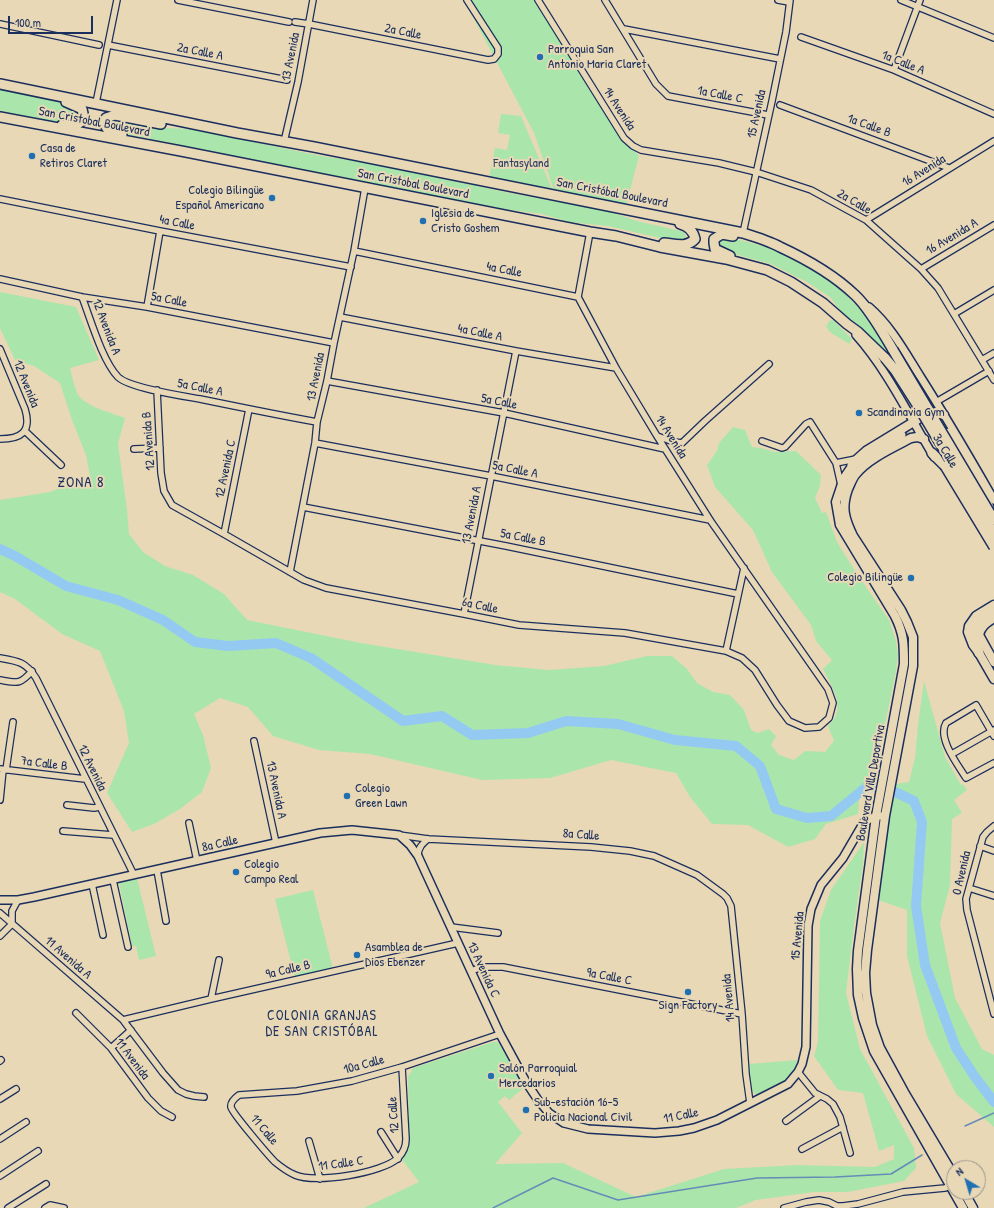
<!DOCTYPE html>
<html>
<head>
<meta charset="utf-8">
<style>
  body { margin:0 }
  #map { position:relative; width:994px; height:1208px; overflow:hidden; background:#e9d8b5; font-family:"Patrick Hand",sans-serif }
  canvas { display:block }
  .north { position:absolute; left:946px; top:1160px; width:40px; height:40px; box-sizing:border-box; background:#e9d8b5; border:1px solid #979492; border-radius:50%; rotate:322deg; font-size:11px; font-weight:700; line-height:16px; text-align:center; color:#1b2f5e }
  .north::after { content:''; display:block; margin:auto; width:14px; height:18px; background:#1f6fb2; clip-path:polygon(50% 0,100% 100%,50% 72%,0 100%) }
  .scale { position:absolute; left:8px; top:16px; width:85px; height:18px; box-sizing:border-box; border:2px solid #1b2f5e; border-top:0; padding-left:5px; font-size:12px; line-height:14px; white-space:nowrap; color:#1b2f5e; -webkit-text-stroke:3px #e9d8b5; paint-order:stroke }
</style>
</head>
<body>
<div id="map">
<canvas width="994" height="1208"></canvas>
<div class="north">N</div>
<div class="scale">100 m</div>
</div>
<script>
const ctx = document.querySelector('canvas').getContext('2d');
ctx.lineJoin = 'round';
function fillPath(path, color) { ctx.fillStyle = color; ctx.fill(path, 'evenodd'); }
function stroke(path, color, width, dash) { ctx.strokeStyle = color; ctx.lineWidth = width; ctx.lineCap = dash ? 'butt' : 'round'; ctx.setLineDash(dash || []); ctx.stroke(path); }
function drawText(font, color, halo, rows, align = 'center') {
  ctx.font = font + ' "Patrick Hand",sans-serif'; ctx.lineWidth = 4; ctx.setLineDash([]); ctx.textBaseline = 'middle'; ctx.strokeStyle = halo; ctx.fillStyle = color; for (const [text, x, y, turn = 0] of rows) {
    ctx.save(); ctx.translate(x, y); ctx.rotate((+turn || 0) * Math.PI / 180); ctx.textAlign = isNaN(turn) ? turn : align; if (halo) ctx.strokeText(text, 0, 0); ctx.fillText(text, 0, 0); ctx.restore();
  }
}
fillPath(new Path2D(`
  M464,0H539L623,138L639,156L625,209L556,196L534,133Z
  M0,87L78,106L84,121L62,123L0,111Z
  M501,114L521,116L552,189L489,178L495,148L507,150L510,135L498,133Z
  M120,118L167,128L191,129L321,156L363,162L510,193L608,211L637,221L685,232L686,240L677,242L608,226L569,222L542,214L432,200L186,150L170,143L118,133L111,127V122L114,119Z
  M729,239L740,240L778,250L798,260L835,284L864,313L877,331L893,358L891,359L848,321L830,297L807,282L771,264L727,252L722,249L718,241Z
  M0,292L76,307L99,360L70,368C72,376 74,385 77,393C83,406 112,413 125,418L118,444L127,510L129,534L143,552L165,566L193,575L224,594L247,620L361,643L495,665L549,670L604,666L647,656H672L687,669L697,683L713,692L730,695L744,710L751,730L758,733L769,729L776,736L771,745L779,755L794,760L805,751L825,752L834,741L828,726C831,723 834,719 836,715C842,703 829,680 823,669L832,660L816,641L811,625L772,572L753,530L715,487L707,465L717,451L719,443L733,427L745,430L752,447L761,448L775,452L796,451L821,475L820,486L815,498L822,513L826,512L837,542L857,574L889,620L895,638L898,653L896,671L887,714L873,775L860,790L858,814L826,824L815,839L788,847L748,825L712,824L690,797L676,773L611,760L550,778L482,780L370,754L319,750L273,736L248,707L220,698L194,714L203,735L211,768L202,792L180,809L154,824L132,832L107,793L129,743L124,711L100,651L62,634L15,599L0,592V500L50,492L90,475L86,455L72,420L60,383L34,366L15,360L0,328Z
  M833,320L852,339L849,344L830,332L826,327L829,321Z
  M924,681L945,757L961,785L963,784L967,790L954,800L962,813L952,819L950,885L940,923L955,998L982,1049L994,1055V1127L956,1094L927,1036L907,956V910L878,900L890,805L896,784L909,782L915,758L918,725Z
  M864,842L863,863L854,926L846,993L860,1049L914,1148L916,1168L904,1181L848,1192H814L756,1200L736,1208H364L419,1182L401,1158L408,1146L409,1139L408,1077L413,1068L493,1042H498L525,1087L509,1100L505,1096L498,1102L522,1133L495,1164L563,1163L636,1197L724,1169L797,1165L875,1167L894,1159V1145L879,1151L863,1093L838,1090L814,1056L818,1042L820,921L831,890Z
  M137,878L156,956L139,960L136,946H132L119,883Z
  M313,890L333,969L295,978L275,899Z
  M798,1060C792,1077 775,1095 756,1095L751,1089L749,1064Z`), '#aae6ab');
stroke(new Path2D(`
  M965,1126L994,1113
  M493,1208L553,1178L618,1200L757,1178L835,1177L891,1174L922,1155`), '#648cb7', 1.5);
stroke(new Path2D(`
  M0,549L15,556L66,586L118,600L163,620L195,642L228,646L276,643L311,658L403,721L442,716L472,735L528,733L566,721L618,724L675,740L736,746L760,766L776,809L807,818L831,816L865,788L873,787
  M893,791L914,801L922,822L916,906L925,965L956,1048L975,1077L994,1102`), '#94caf2', 10);
stroke(new Path2D(`
  M901,435C914,428 939,419 949,433`), '#c0b6a4', 9, [9, 4.5]);
const minor = new Path2D(`
  M178,0L289,22
  M538,0L624,138L633,146L641,150L719,163L756,172L811,190L866,220L921,269L938,288L994,380
  M605,0L656,84L668,96L768,115
  M778,0L789,2
  M901,0L994,38
  M295,22L309,24L488,60L494,59L498,54V48L467,0
  M0,24L99,45
  M624,29L780,59
  M801,37L894,70L994,114
  M108,45L287,80
  M894,70L920,0
  M96,103L117,0
  M780,105L949,168
  M284,142L298,82L313,0
  M0,199L160,231L351,267
  M866,220L994,141
  M743,233L772,101L786,32L790,0
  M354,251L578,297
  M921,269L994,225
  M0,279L82,297L147,307L334,343
  M82,297C91,320 102,360 118,377C129,388 183,396 200,399C239,407 278,415 317,422
  M147,307L160,231
  M954,314L994,290
  M340,317L516,351L616,368
  M0,349L25,409C32,432 21,439 0,439
  M982,360L994,353
  M327,381L504,413L665,449
  M157,390L161,473L164,491L172,505L224,534L304,580L326,588L464,614L519,625L625,633L726,651L742,658L755,670L777,705L789,721L805,728L819,727L829,718L833,703L828,689L710,520L657,436L616,368L578,297L590,232
  M936,402L989,371
  M25,431L61,465
  M657,436L674,442L682,443L705,421L769,364
  M762,441L782,448L785,447L806,424L810,422L836,463L841,485
  M315,443L491,476L710,520
  M134,449L160,448
  M836,463L856,459
  M303,507L506,546L738,594
  M224,534L249,409
  M290,572L315,443L317,422L327,381L334,343L354,251L365,188
  M464,614L516,351
  M726,651L744,568
  M0,658C18,661 26,662 36,678L134,875
  M0,680C17,683 20,685 32,671
  M994,736L976,705L946,723C937,738 958,765 966,778L994,763
  M254,741L276,843
  M952,754L994,730
  M0,769L85,779
  M6,770L13,722
  M0,800L3,770
  M67,805L94,808L99,807
  M189,823L197,861
  M994,826L987,832L983,837L966,899L967,910L994,1014
  M63,831L113,835
  M399,835L428,839L591,847L630,851L654,856L697,875L723,894L727,898L731,906L742,1014L746,1074L750,1103
  M980,846L994,851
  M418,856C418,848 422,844 428,839
  M157,870L166,921
  M113,880L128,947
  M92,884L103,935
  M969,888L994,896
  M0,913L123,1020L163,1073L178,1090L186,1094L194,1096L204,1097
  M451,927L498,933
  M0,936L12,924V911L18,900
  M471,971L482,967H503L742,1014
  M211,999L219,960
  M76,1013L111,1048L148,1098L161,1111L172,1117
  M123,1020L211,999L458,943
  M111,1048L131,1030
  M0,1061L1,1060
  M402,1067L406,1139C406,1146 403,1153 398,1158C383,1173 315,1184 295,1175C288,1172 281,1167 275,1162C269,1156 232,1113 231,1107C230,1102 235,1098 239,1095L297,1091L352,1081L402,1067L500,1034
  M798,1072L815,1093L827,1099L833,1104L840,1117L850,1153
  M0,1099L16,1089
  M786,1121L820,1096
  M381,1132L398,1159
  M0,1139L26,1122
  M309,1141L320,1179
  M802,1149L843,1127
  M0,1176L38,1151
  M8,1208L46,1184
  M45,1208L50,1205L64,1208
  M784,1208L806,1202L819,1200L829,1202L837,1206H843L858,1204L903,1192L945,1188L952,1185`);
const tertiary = new Path2D(`
  M869,307C891,326 905,352 920,376C946,417 970,458 994,500
  M856,335C888,371 909,416 934,457
  M0,900H18L34,897L320,833L352,830L399,835L410,845L418,856L500,1034L526,1082L538,1100L549,1113L564,1123L588,1129L655,1133L679,1131L694,1128L717,1120L788,1084L798,1072L802,1064L806,1047L808,926L811,909L821,885L843,858L864,822L876,816H885`);
const secondary = new Path2D(`
  M944,415L935,413L925,415L866,451L857,459L844,478L836,502L840,525L895,616C904,634 904,644 904,664L876,816L858,951L857,969L858,995L863,1018L874,1051L963,1208
  M924,439L917,437L911,438C894,447 867,459 855,475C852,479 850,485 848,489C841,508 845,519 853,536L901,610L907,622L913,637V666L885,816L867,950L865,973L866,993L872,1025L880,1048L904,1092L954,1176
  M994,605L976,616L969,626L968,632L973,645L979,653L994,679
  M994,618C986,623 981,626 979,635L994,662
  M964,1192L973,1208`);
const primary = new Path2D(`
  M0,84L237,133L314,147L743,233C756,237 769,241 780,247C806,259 834,275 855,295C869,308 883,333 893,350
  M0,117L181,151L590,232L616,236L660,247L726,259L767,270L791,282L823,303L847,324L858,332L885,358
  M62,125C71,126 79,126 84,118L82,109L66,102
  M122,135C113,133 102,130 106,118L115,115L161,124
  M664,243C675,244 687,248 695,239C693,230 688,226 680,224
  M730,256L715,249L714,243V239L722,234L733,236
  M949,433L980,485L989,508
  M932,453L945,466
  M852,465L901,435
  M979,653C978,647 975,642 974,637C971,624 985,618 994,612`);
stroke(minor, '#1b2f5e', 8);
stroke(tertiary, '#1b2f5e', 10);
stroke(secondary, '#1b2f5e', 11);
stroke(primary, '#1b2f5e', 12);
stroke(minor, '#e9d8b5', 5.5);
stroke(tertiary, '#e9d8b5', 7);
stroke(secondary, '#e9d8b5', 8);
stroke(primary, '#e9d8b5', 9);
const primaryBridge = new Path2D(`
  M893,350L994,520
  M885,358L895,370L918,406L994,534
  M945,466L994,547`);
stroke(primaryBridge, '#1b2f5e', 12, []);
stroke(primaryBridge, '#e9d8b5', 9);
for (const [x, y, r, color] of [
  [540,57,4,"#1f6fb2"],
  [32,156,4,"#1f6fb2"],
  [272,198,4,"#1f6fb2"],
  [423,221,4,"#1f6fb2"],
  [859,413,4,"#1f6fb2"],
  [911,578,4,"#1f6fb2"],
  [347,796,4,"#1f6fb2"],
  [236,872,4,"#1f6fb2"],
  [357,955,4,"#1f6fb2"],
  [688,992,4,"#1f6fb2"],
  [491,1076,4,"#1f6fb2"],
  [526,1110,4,"#1f6fb2"]
]) { const dot = new Path2D(); dot.arc(x, y, r, 0, 2 * Math.PI); ctx.fillStyle = color; ctx.fill(dot); stroke(dot, '#e9d8b5', 1.5); }
drawText('13px', '#1b2f5e', '#e9d8b5', [
  ["2a Calle",403,32,11],
  ["2a Calle A",200,52,11],
  ["13 Avenida",291,57,-79],
  ["1a Calle A",903,63,22],
  ["1a Calle C",720,95,11],
  ["14 Avenida",619,109,57],
  ["15 Avenida",757,114,-78],
  ["San Cristobal Boulevard",94,122,11],
  ["1a Calle B",869,126,20],
  ["16 Avenida",924,171,-32],
  ["San Cristobal Boulevard",413,184,11],
  ["San Cristóbal Boulevard",612,193,11],
  ["2a Calle",854,202,30],
  ["4a Calle",177,223,11],
  ["16 Avenida A",952,237,-31],
  ["4a Calle",504,270,11],
  ["5a Calle",169,300,11],
  ["12 Avenida A",106,327,69],
  ["4a Calle A",480,333,11],
  ["13 Avenida",316,377,-79],
  ["12 Avenida",26,384,68],
  ["5a Calle A",200,388,11],
  ["5a Calle",499,402,11],
  ["14 Avenida",671,437,58],
  ["12 Avenida B",149,441,-94],
  ["3a Calle",945,451,59],
  ["12 Avenida C",226,469,-78],
  ["5a Calle A",515,470,11],
  ["13 Avenida A",472,515,-79],
  ["5a Calle B",523,538,11],
  ["6a Calle",480,606,12],
  ["7a Calle B",44,764,7],
  ["12 Avenida",92,768,64],
  ["Boulevard Villa Deportiva",871,783,-80],
  ["13 Avenida A",276,790,78],
  ["8a Calle",581,835,4],
  ["8a Calle",220,844,-13],
  ["0 Avenida",962,873,-77],
  ["15 Avenida",798,936,-85],
  ["11 Avenida A",68,958,41],
  ["9a Calle B",288,970,-13],
  ["13 Avenida C",483,970,65],
  ["9a Calle C",609,977,11],
  ["14 Avenida",729,998,-95],
  ["11 Avenida",132,1059,53],
  ["10a Calle",364,1065,-15],
  ["12 Calle",394,1115,-94],
  ["11 Calle",681,1116,-11],
  ["11 Calle",264,1130,50],
  ["11 Calle C",341,1164,-8]
]);
drawText('13px', '#1b2f5e', '#e9d8b5', [
  ["Parroquia San",548,50],
  ["Antonio Maria Claret",548,65],
  ["Casa de",40,149],
  ["Retiros Claret",40,164],
  ["Colegio Bilingüe",264,191,"right"],
  ["Español Americano",264,206,"right"],
  ["Iglesia de",431,214],
  ["Cristo Goshem",431,229],
  ["Scandinavia Gym",867,413],
  ["Colegio Bilingüe",903,578,"right"],
  ["Colegio",355,789],
  ["Green Lawn",355,804],
  ["Colegio",244,865],
  ["Campo Real",244,880],
  ["Asamblea de",365,948],
  ["Dios Ebenzer",365,963],
  ["Sign Factory",688,1006,"center"],
  ["Salón Parroquial",499,1069],
  ["Mercedarios",499,1084],
  ["Sub-estación 16-5",534,1103],
  ["Policía Nacional Civil",534,1118]
], 'left');
drawText('13px', '#294166', '#e9d8b5', [
  ["Fantasyland",521,164]
]);
ctx.letterSpacing = '1px';
drawText('14px', '#1b2f5e', '#e9d8b5', [
  ["COLONIA GRANJAS",322,1016],
  ["DE SAN CRISTÓBAL",322,1032]
]);
ctx.letterSpacing = '0px';
ctx.letterSpacing = '1px';
drawText('15px', '#1b2f5e', '#e9d8b5', [
  ["ZONA 8",81,483]
]);
ctx.letterSpacing = '0px';
</script>
</body>
</html>
